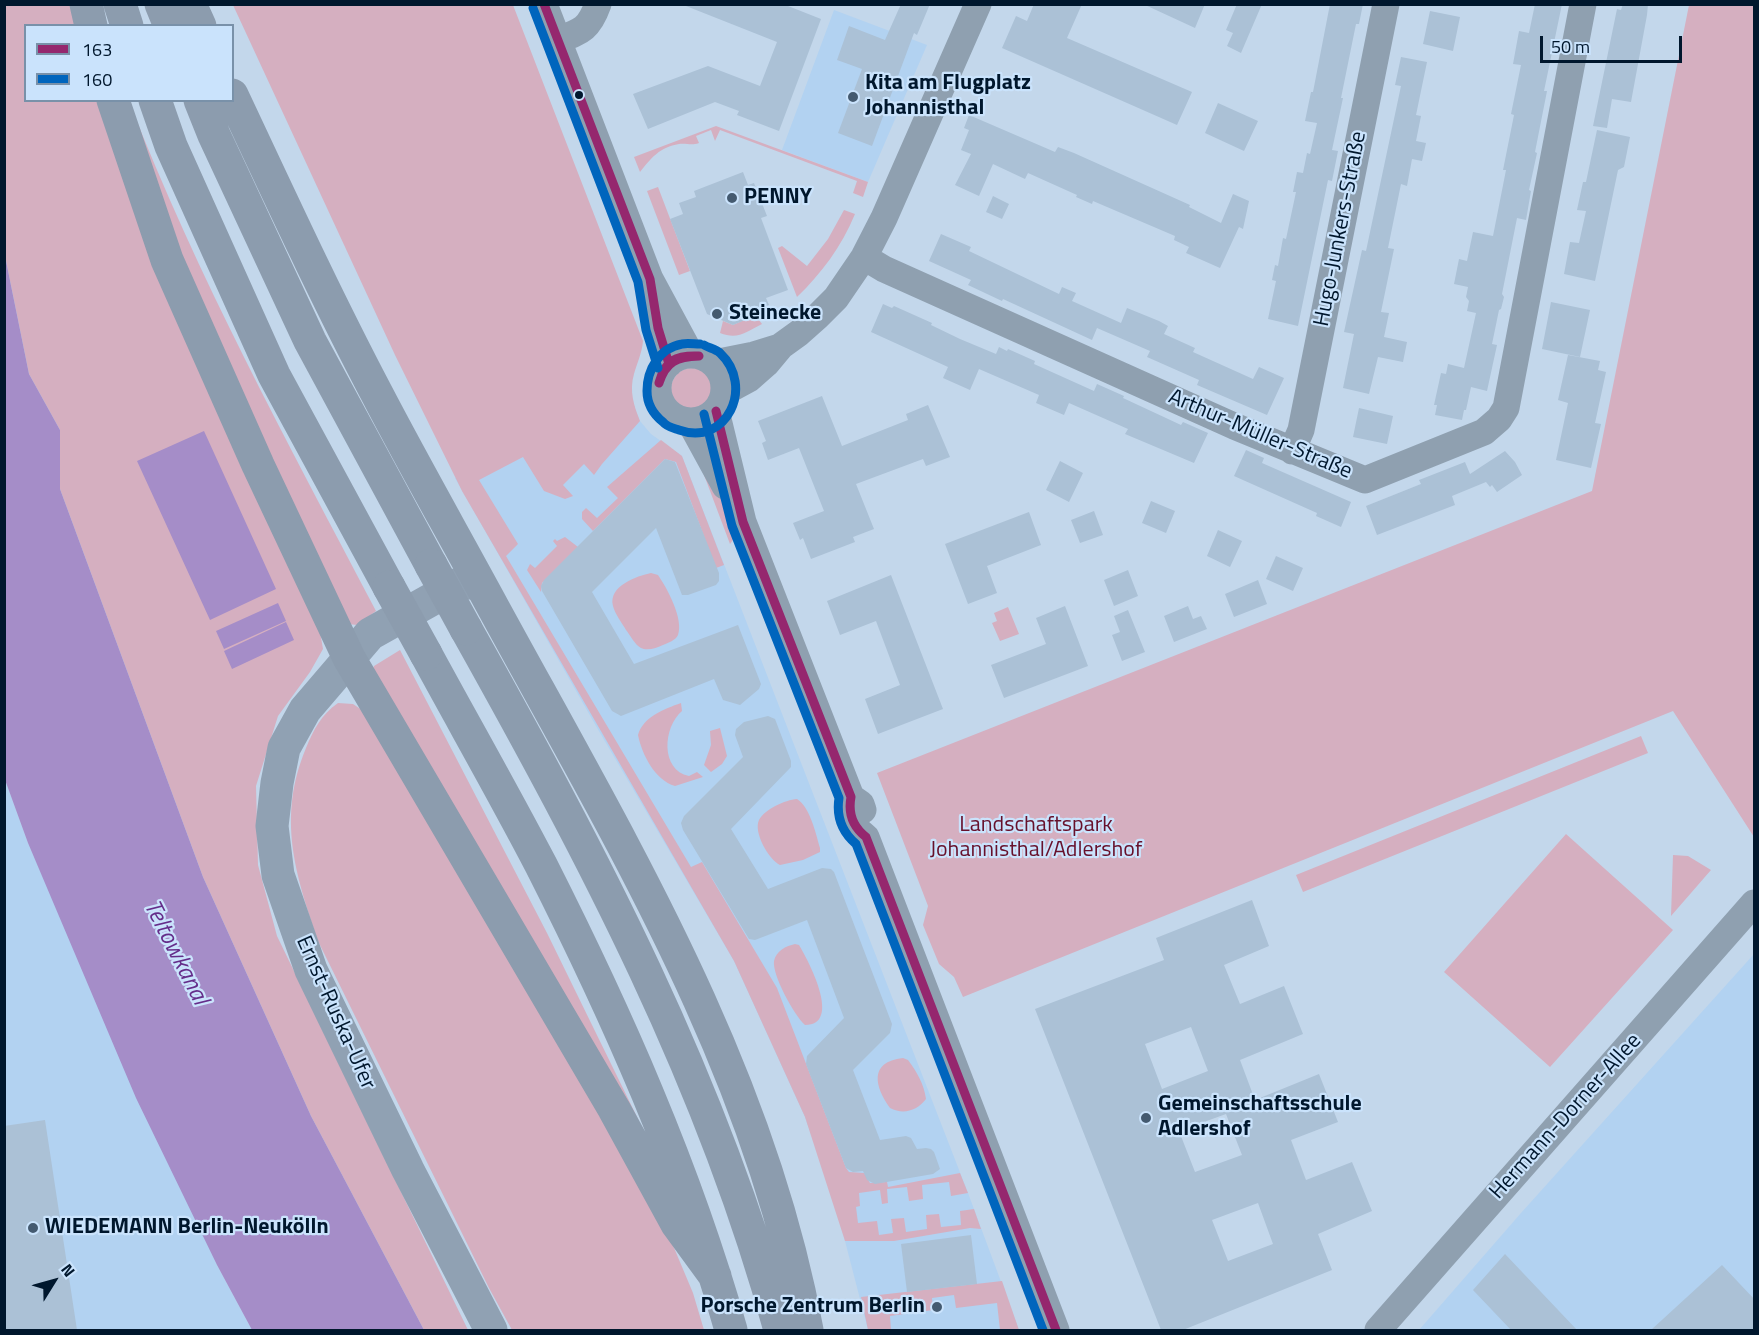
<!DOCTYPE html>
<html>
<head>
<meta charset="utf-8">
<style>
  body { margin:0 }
  #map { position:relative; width:1759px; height:1335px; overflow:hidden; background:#c3d7eb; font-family:"Titillium Web",sans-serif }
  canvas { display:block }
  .frame { position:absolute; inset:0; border:6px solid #00172d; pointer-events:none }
  .legend { position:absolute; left:24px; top:24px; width:210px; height:78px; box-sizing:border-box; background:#cae3fc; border:2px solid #7991a9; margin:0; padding:8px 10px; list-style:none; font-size:18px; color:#00172d }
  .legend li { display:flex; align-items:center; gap:12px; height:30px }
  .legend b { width:30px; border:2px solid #7991a9 }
  .north { position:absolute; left:24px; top:1251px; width:60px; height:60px; -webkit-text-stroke:4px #cae3fc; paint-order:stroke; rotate:53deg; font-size:16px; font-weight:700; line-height:24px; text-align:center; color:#00172d }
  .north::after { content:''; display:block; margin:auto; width:21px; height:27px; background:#00172d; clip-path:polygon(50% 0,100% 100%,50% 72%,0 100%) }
  .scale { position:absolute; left:1540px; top:36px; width:142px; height:27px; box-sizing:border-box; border:3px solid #00172d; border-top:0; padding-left:8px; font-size:18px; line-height:21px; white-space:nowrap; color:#00172d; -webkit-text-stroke:4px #cae3fc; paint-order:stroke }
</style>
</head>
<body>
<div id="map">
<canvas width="1759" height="1335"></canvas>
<div class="frame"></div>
<ul class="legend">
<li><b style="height:8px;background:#95276e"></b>163</li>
<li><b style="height:8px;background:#0065bd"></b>160</li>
</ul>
<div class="north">N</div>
<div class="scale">50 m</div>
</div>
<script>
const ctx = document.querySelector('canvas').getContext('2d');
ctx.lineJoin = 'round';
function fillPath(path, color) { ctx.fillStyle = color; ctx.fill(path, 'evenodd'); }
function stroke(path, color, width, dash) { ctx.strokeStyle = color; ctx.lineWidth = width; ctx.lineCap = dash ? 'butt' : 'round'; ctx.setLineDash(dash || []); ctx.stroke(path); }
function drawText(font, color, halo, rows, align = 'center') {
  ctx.font = font + ' "Titillium Web",sans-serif'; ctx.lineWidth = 4.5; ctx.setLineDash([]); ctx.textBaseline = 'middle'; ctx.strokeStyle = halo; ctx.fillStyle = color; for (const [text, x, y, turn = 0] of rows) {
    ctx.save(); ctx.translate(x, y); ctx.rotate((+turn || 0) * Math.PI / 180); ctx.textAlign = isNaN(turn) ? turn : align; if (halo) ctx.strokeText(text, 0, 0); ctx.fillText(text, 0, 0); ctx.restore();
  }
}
fillPath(new Path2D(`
  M834,10L927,45L868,182L782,150Z
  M634,406L640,421L651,434L682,456L968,1193L1019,1330H868L837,1210L805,1117L734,961L596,726L455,478Z
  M4,777L28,843L217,1265L252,1330H5Z
  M1754,954V1330H1419L1521,1213Z`), '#b2d2f1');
fillPath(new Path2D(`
  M4,5H70L75,25L26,26V100L99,101L319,626L323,649L310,672L278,716L256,786L258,865L277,936L468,1330H424L311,1116L203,877L60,489V430L29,374L5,256Z
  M233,5H513L643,341C642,353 637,363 634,374C629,391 634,406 640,421L602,464L594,475L584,464L563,485L573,496L565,499L544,491L523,457L479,480L518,544L506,556L691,867L702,862L777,988L846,1168L849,1172L864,1173L870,1183L887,1182L888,1187L960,1173L968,1193L951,1196L949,1182L922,1185L923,1199L909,1201L907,1187L887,1189L888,1203L882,1204L880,1190L859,1193L860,1206L856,1207L858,1223L877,1221L879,1235L893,1233L891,1219L904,1218L906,1232L927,1229L926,1215L939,1214L941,1227L961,1225L960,1211L974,1209L981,1229L970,1228L894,1241H845L805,1117L734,961L462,491L395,355Z
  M1689,5H1754V837L1673,711L963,997L954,977L939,964L923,925L928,906L877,773L1592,491Z
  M129,101C197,277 288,443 376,611L357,625L348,624L183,265Z
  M716,126L868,182L863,197L853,193L857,181L720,130L715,141L711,130L696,136L699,143C691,146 687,143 679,144C660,147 651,158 640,172L634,157Z
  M658,187L690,271L679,275L647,191Z
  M844,210L855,214C842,246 821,274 797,297L778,248L782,246L807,266L828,239Z
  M755,315L762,324C746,332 738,340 720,333L723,321L733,325Z
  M671 389a21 21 0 1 1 42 0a21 21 0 1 1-42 0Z
  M661,440L682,456L724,565L716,568L676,462L665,459L593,531L582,519V512L586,508L597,518L618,498L607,487Z
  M698,459L718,490L736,536L730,544Z
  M565,537L578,547L542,583L541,592L527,570L530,564L535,568L557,546L553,541L555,539L557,541Z
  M651,573L658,575C667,588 684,619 678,635C676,640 668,643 663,645C657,648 647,651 641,648C635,645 630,635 626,630C622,623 615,614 613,606C608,586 637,576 651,573Z
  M1008,607L1019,634L1000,641L992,623L997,621L994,613Z
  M400,650L547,933L639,1121L372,671L374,666Z
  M338,703L353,704L362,710L664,1224L693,1293L704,1330H512L489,1288L318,941C295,873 277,818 306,748C314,729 321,715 338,703Z
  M681,703L682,711C663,727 660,770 689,776L697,772L703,777L675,786C655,780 642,755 638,735C643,717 664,709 681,703Z
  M720,728L727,756L722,764L711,772L704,765L711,745L710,731Z
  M1641,736L1648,753L1303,892L1296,875Z
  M797,799C810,807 816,834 820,848V852L803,860L780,865C769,860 753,832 759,820C765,809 785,800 797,799Z
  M1566,834L1673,930L1550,1067L1444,972Z
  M1673,855L1688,856L1711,870L1671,916Z
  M795,944L799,945C808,960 843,1025 805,1025C794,1015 772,975 774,961C776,951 786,946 795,944Z
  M903,1058L908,1060C917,1072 924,1084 926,1099C917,1111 903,1115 890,1108C875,1087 868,1062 903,1058Z
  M1002,1281L1019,1330H1000L997,1303L956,1308L954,1295L932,1298L933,1310L890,1316L891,1330H868L861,1297Z`), '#d5afc0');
fillPath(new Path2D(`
  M5,256L29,374L60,430V489L203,877L311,1116L424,1330H252L217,1265L136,1098L28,843L4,777Z
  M204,431L276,589L210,620L137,461Z
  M278,603L286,621L224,649L216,631Z
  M286,622L294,640L232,669L224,651Z`), '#a58dc8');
fillPath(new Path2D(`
  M687,4H783L821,19L779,131L737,115L739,111L715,102L648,129L633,94L708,66L760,86L777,42L686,6Z
  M901,4H930L917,35L914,33L872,146L838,133L862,69L837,60L849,26L885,40Z
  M1034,4H1082L1067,38L1192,92L1177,125L1002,48L1016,16L1027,21Z
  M1143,4H1205L1195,28Z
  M1237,4H1262L1241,53L1227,46L1233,33L1226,30Z
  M1330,4H1363L1359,24H1356L1341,98H1343L1332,150L1338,151L1332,181L1328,180L1298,326L1268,319L1276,281L1272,280L1275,265L1278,266L1283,238L1286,239L1296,192H1293L1297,172L1303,173L1307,153L1310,154L1317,123L1305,121L1311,92H1313Z
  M1535,4H1562L1544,91H1547L1535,152L1537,153L1529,190L1531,191L1526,220L1517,218L1502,294L1504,297L1501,309L1499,310L1492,344L1497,345L1487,391L1471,387L1466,410H1464L1462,420L1435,415L1437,405H1434L1441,373L1446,374L1448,364L1464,368L1476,313L1467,311L1469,301L1466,297L1468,287L1454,284L1459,259L1467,261L1473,232L1493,236L1506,170H1503L1514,115L1511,114L1521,65L1513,64L1519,31L1529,33Z
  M1623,4H1648L1647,15L1631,102L1612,99L1607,128L1593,126L1617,9L1621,10Z
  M1430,11L1460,17L1453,51L1423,44Z
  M1401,57L1427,62L1416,115L1421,116L1416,141L1426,143L1422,161L1412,159L1407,186L1401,184L1388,248L1394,249L1381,312L1389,313L1384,337L1407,342L1403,362L1378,357L1369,394L1343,388L1354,334L1344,332L1362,250L1366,251L1401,86L1395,85Z
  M1218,103L1258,121L1244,151L1205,133Z
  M969,115L1055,152L1058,147L1074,153L1190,205L1189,207L1221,223L1233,194L1249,201L1243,229L1239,227L1220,268L1186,253L1189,247L1174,240L1175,236L1093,201L1092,204L1076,197L1077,195L1028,173L1025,179L993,164L979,196L955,185L971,154L961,150L969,130L964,128Z
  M1597,130L1630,137L1624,167L1618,170L1595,281L1564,274L1570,242L1579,243L1586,211L1577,210L1583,182H1586Z
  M743,172L748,185L754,183L767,216L761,218L788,290L766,298L769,305L750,318L733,325L707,314L670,219L683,214L679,203L696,197L694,191Z
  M993,196L1009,204L1002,219L986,212Z
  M941,234L971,247L969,251L1059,294L1062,287L1076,293L1072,301L1121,323L1127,308L1159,321L1168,326L1164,334L1195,348L1193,352L1253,379L1259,367L1284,378L1267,415L1197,385L1199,380L1147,357L1150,351L1097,328L1092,340L1003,299L1002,301L968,285L971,280L929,261Z
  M1551,302L1590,310L1580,357L1542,349Z
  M883,304L892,308L894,306L932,323L931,325L960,339L996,354L999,347L1007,351L1008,349L1035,361L1034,364L1094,391L1097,384L1124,396L1123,398L1181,425L1183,422L1208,433L1194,463L1125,434L1128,429L1069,403L1064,415L1036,403L1039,395L979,369L970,390L943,378L948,367L871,332Z
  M1568,355L1600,361L1598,370L1606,372L1595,423L1601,424L1591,468L1556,460L1568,403L1558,400Z
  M822,396L842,446L908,420L906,414L928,405L950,457L926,466L923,459L856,484L874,529L853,537L855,542L811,559L803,538L800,540L793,523L824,511L799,448L768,460L762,443L766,441L758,421Z
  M1359,408L1393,416L1387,444L1353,437Z
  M1246,450L1264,458L1262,463L1351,502L1341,527L1316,516L1317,513L1234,476Z
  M1505,451L1515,462L1522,475L1497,492L1492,485L1490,487L1486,482L1452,496L1455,505L1377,535L1366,506L1421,484L1419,480L1465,462L1470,474Z
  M665,459L675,462L719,573V581L716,585L688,595H682L656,528L592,592L634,664L738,625L761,684L759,689L740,705L723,700L714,679L621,716L612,711L542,591L541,586L544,580Z
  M1060,461L1083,473L1069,502L1046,490Z
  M1151,501L1175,511L1166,533L1142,523Z
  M1094,511L1103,535L1080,543L1071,520Z
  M1029,512L1041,545L987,566L997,593L968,604L945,544Z
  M1218,530L1242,541L1230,567L1207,556Z
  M1276,556L1303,568L1293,591L1266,579Z
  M1128,570L1138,596L1114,606L1104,580Z
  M891,575L943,709L878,734L865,699L900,685L876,621L840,635L827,601Z
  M1258,580L1267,604L1234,617L1225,594Z
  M1065,606L1088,666L1004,698L991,665L1046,644L1036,618Z
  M1188,606L1193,619L1201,616L1207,629L1174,642L1164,616Z
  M1128,610L1145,652L1122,661L1112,635L1120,632L1114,616Z
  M768,716L775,719L791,761V767L731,829L768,889L822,868L831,869L834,872L892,1024L890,1033L853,1070L880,1140L906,1136L911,1138L917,1149L926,1148L931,1149L934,1152L940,1169L933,1174L875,1184L867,1180L863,1171L853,1172L846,1168L806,1064L807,1056L844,1018L807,920L755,940L749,939L683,830L681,823L684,816L743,757L735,735L736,729L744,722Z
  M1252,900L1269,946L1224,965L1240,1004L1284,986L1303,1034L1240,1060L1255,1100L1319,1074L1338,1122L1291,1140L1306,1180L1352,1162L1372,1211L1318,1234L1332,1270L1183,1330H1161L1035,1009L1164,960L1156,938ZM1191,1027L1208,1071L1162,1089L1145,1044ZM1226,1114L1242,1155L1195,1172L1179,1131ZM1258,1203L1273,1244L1228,1261L1212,1220Z
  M45,1120L77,1330H4V1126Z
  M971,1235L977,1284L907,1292L901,1244Z
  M1505,1254L1577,1330H1511L1473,1290Z
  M1722,1265L1755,1300V1330H1651Z`), '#abc1d6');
stroke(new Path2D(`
  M544,4L650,279L691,355
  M558,40C582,31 589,29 598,4
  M864,257L884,269L1234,426L1365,480L1484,432L1499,419L1506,408L1583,4
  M653,298L658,328L669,364
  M658 388a33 33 0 1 1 66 0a33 33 0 1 1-66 0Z
  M714,363L754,355L780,347
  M725,392L749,379L766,364L781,346L799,333L817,317L836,298L864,257L884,218L978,4
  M716,411L743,522L851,797L861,804L863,810
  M690,422L725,486
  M1292,451L1301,430L1386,4
  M851,797C847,813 853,828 866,837L1056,1330
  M1378,1330L1754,903`), '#8fa0b0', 27);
stroke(new Path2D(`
  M472,583H461L370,634L305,710L284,748L277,783L272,826L278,875L311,970L408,1170L491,1330`), '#90a1b3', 33);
stroke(new Path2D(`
  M86,4L91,26
  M120,4L127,26
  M161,4L170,26
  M190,4L200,26
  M232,95C279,195 325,295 376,392C414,465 455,537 494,609C620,840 759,1068 807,1330
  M113,100L167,260L258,465L349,658L614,1109L677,1224L715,1276
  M155,100L171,146L274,375L389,587
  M200,100L214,135L310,341L431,565
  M466,629C593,856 711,1078 780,1330
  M426,654C464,724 504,794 541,865C617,1015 685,1168 731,1330`), '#8c9cae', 33);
stroke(new Path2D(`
  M431,565L466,629
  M389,587L426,654`), '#8c9cae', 33);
stroke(new Path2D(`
  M544,4L650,279L658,328L669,364
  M659,383C665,360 676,355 699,356
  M659,383C666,361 677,357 699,356
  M716,411L743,522L851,797C848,813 853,827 866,837L1056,1330`), '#95276e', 9);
stroke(new Path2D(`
  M533,8L638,282L646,330L658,368
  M700,344C694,344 687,343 682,344C659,348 647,370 647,391C647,404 653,414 663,422C667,427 673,428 679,430C727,447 755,386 720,353C716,349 709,348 704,345
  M704,414L732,526L839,798C836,817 842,832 856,844L1043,1330`), '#0065bd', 9);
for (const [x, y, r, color] of [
  [579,95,5,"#00172d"],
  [853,97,6,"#445a70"],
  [732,198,6,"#445a70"],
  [717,314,6,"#445a70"],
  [1146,1118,6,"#445a70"],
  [33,1228,6,"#445a70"],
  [937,1307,6,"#445a70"]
]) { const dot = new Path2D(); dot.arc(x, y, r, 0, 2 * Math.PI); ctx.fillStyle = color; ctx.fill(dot); stroke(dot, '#cae3fc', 2); }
drawText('bold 22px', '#00172d', '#cae3fc', [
  ["Kita am Flugplatz",865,84],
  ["Johannisthal",865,109],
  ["PENNY",744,198],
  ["Steinecke",729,314],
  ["Gemeinschaftsschule",1158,1105],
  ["Adlershof",1158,1130],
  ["WIEDEMANN Berlin-Neukölln",45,1228],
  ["Porsche Zentrum Berlin",925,1307,"right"]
], 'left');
drawText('22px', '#00172d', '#cae3fc', [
  ["Hugo-Junkers-Straße",1341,229,-79],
  ["Arthur-Müller-Straße",1260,435,23],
  ["Ernst-Ruska-Ufer",335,1013,66],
  ["Hermann-Dorner-Allee",1566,1117,-48]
]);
drawText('22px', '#67102b', '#cae3fc', [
  ["Landschaftspark",1036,826],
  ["Johannisthal/Adlershof",1036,851]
]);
drawText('italic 24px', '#652d8a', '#cae3fc', [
  ["Teltowkanal",175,953,63]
]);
</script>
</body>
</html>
